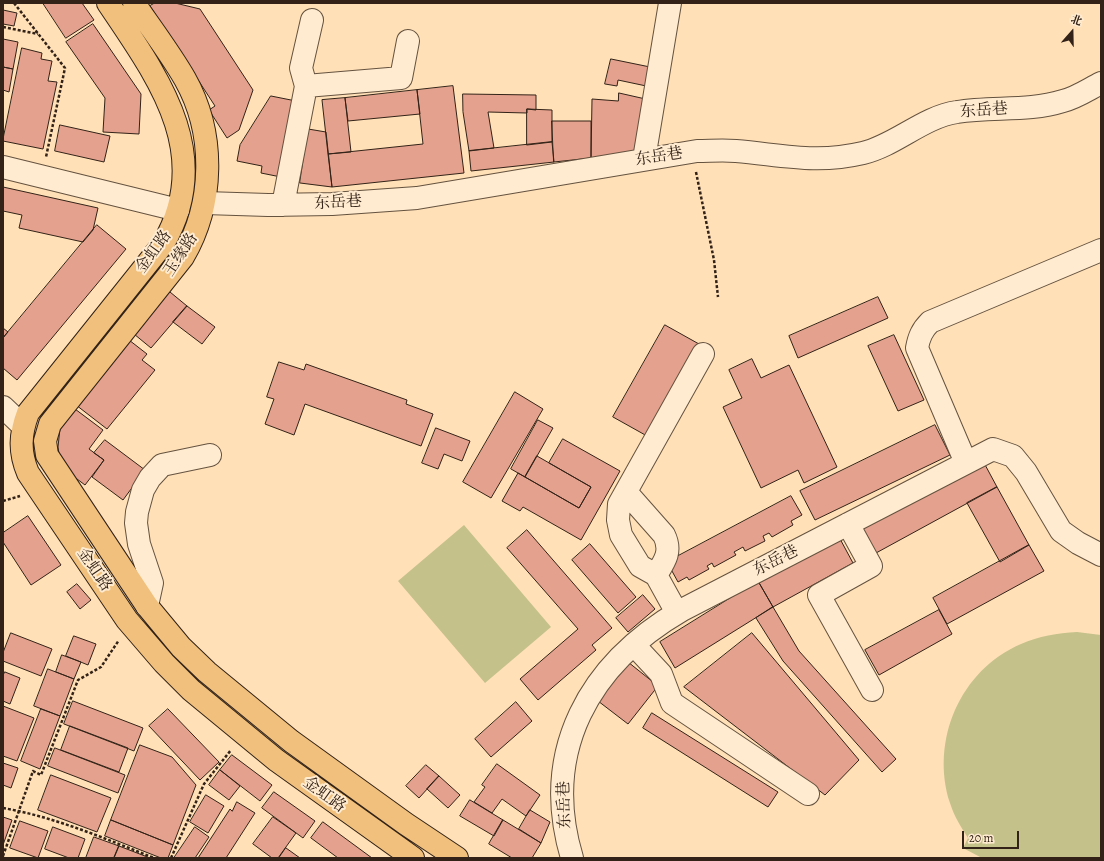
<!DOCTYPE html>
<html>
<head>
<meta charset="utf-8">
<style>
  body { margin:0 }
  #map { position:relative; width:1104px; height:861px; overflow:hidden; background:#ffe0b7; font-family:Alegreya,"Noto Serif SC",serif }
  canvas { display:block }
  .frame { position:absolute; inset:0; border:4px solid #322217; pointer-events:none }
  .north { position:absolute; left:1052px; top:12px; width:40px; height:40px; -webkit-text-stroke:3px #ffebd0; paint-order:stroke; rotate:20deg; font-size:11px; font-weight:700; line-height:16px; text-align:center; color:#322217 }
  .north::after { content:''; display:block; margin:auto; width:14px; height:18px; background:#322217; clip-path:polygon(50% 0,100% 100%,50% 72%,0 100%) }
  .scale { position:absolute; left:962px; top:831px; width:57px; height:18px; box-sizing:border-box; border:2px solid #322217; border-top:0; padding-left:5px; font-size:12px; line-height:14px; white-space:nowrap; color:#322217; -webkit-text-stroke:3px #ffebd0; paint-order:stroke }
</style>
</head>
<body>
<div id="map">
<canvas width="1104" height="861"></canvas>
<div class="frame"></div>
<div class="north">北</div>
<div class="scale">20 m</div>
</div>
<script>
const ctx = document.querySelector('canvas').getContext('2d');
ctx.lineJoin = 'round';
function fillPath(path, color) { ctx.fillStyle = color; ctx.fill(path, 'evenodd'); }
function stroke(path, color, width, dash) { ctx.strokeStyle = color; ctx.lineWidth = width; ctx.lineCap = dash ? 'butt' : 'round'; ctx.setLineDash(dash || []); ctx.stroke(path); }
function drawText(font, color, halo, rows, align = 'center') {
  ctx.font = font + ' Alegreya,"Noto Serif SC",serif'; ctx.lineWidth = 4; ctx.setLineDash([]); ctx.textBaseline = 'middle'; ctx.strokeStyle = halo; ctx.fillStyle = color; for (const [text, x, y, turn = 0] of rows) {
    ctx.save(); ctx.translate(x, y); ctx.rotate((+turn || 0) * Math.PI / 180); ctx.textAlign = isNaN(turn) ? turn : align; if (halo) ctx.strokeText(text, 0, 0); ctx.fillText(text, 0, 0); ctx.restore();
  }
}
fillPath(new Path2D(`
  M464,525L551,627L485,683L398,581Z
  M1077,632L1101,635V858H982L963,848L968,838C961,827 954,816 950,803C930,741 960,670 1021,644C1039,636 1057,633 1077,632Z`), '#c5c18b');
const building = new Path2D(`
  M43,3H82L94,20L66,38Z
  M155,3H175L200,9L253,90L239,130L227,138L209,110L215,106L150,6Z
  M3,10L17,13L14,26L3,24Z
  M93,24L141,94L139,134L103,132L105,98L66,42Z
  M3,39L18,42L13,69L3,67Z
  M22,48L42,53L41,59L52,61L48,81L57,82L43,149L3,141Z
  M611,59L655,68L651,87L618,80L617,86L605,84Z
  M3,67L13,69L9,92L3,90Z
  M453,86L464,173L332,187L328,154L423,144L417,90Z
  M417,90L420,114L348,121L345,98Z
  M619,93L650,100L639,150L591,158L592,99L618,101Z
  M463,94L536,95V110L527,109V113L488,112L494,148L469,151L463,112Z
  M271,96L296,101L281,177L261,173L262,166L237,161L240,145Z
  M345,98L351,152L328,154L322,100Z
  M527,109L552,110V142L527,145Z
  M552,121H591V158L554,162Z
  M60,125L110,136L104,162L55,151Z
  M308,129L326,132L332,187L300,183Z
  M552,142L554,162L471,171L469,151Z
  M3,187L98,208L93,230L83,242L19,228L22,215L3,211Z
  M97,225L126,249L17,380L3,368V338Z
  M170,292L187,306L151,348L134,334Z
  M878,297L888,318L798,358L789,336Z
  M187,306L215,327L202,344L173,322Z
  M665,325L699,344L647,436L613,417Z
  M3,328L8,332L3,338Z
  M894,335L924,400L898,411L868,346Z
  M129,340L147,354L142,360L155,370L107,429L76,405Z
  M752,359L761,378L789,365L837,467L804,483L798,470L761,488L723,407L742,398L729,370Z
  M279,362L304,370L306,364L407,400L406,404L433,414L421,446L305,404L294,435L265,424L274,399L267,397Z
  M515,392L543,409L491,498L463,482Z
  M75,409L103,430L89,449L104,460L85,485L61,467L58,447L60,428Z
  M538,420L553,428L525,477L511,469Z
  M935,425L950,455L815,520L800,491Z
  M436,428L470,441L462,461L444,454L438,469L422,463Z
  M563,439L620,471L581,540L523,507L520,511L502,501L518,473L579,508L591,487L549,463Z
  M105,440L145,470L123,500L92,477L104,460L94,453Z
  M537,456L591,487L579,508L525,477Z
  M983,461L997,487L876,553L862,528Z
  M997,487L1029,545L1000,562L967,503Z
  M791,496L802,515L791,521L793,525L772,537L769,533L763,536L765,541L745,551L743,547L734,552L736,555L714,567L712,563L707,566L709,569L689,580L687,577L678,582L667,562Z
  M28,516L61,565L31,585L3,542V533Z
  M527,530L612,628L592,645L596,650L538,700L520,679L578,629L507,548Z
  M839,537L853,563L773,607L758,581Z
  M590,544L636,597L618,613L572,560Z
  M1029,545L1044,571L947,624L933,598Z
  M758,581L773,607L675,668L660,642Z
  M77,584L91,600L80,609L67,592Z
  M643,595L655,609L628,632L616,618Z
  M773,607L799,651L896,759L882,772L783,661L756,618Z
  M939,610L952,634L879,675L865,650Z
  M11,633L52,649L41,676L3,661V653Z
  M752,633L859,760L825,795L684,687Z
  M74,636L96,644L88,665L66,656Z
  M62,655L81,662L74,679L56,672Z
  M628,662L658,686L628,724L598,701Z
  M48,669L74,679L60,716L34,706Z
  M5,672L20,678L10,704L3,701V676Z
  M73,701L143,728L134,751L64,724Z
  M516,702L532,721L491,757L475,739Z
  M3,706L34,718L17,761L3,756Z
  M41,709L60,716L40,769L21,761Z
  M168,709L219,762L200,780L149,726Z
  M652,713L778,792L768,807L643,728Z
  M70,726L128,748L119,772L61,750Z
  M140,745L172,757L196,785L173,845L111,820Z
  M55,748L125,775L118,793L48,766Z
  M232,755L272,785L260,801L220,770Z
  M3,763L18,768L11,788L3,785Z
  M497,764L540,795L526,816L502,799L492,813L474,802L485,787L482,785Z
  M426,765L439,776L419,798L406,786Z
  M220,770L240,786L229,800L209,785Z
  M51,775L111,798L97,832L38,810Z
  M439,776L460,795L448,808L427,789Z
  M274,792L315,821L303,838L262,808Z
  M206,795L224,806L208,833L190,822Z
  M470,800L503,820L494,836L460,816Z
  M237,802L255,813L226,858H198L230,809L232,811Z
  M530,810L550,822L541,843L519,829Z
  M3,817L12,820L3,845Z
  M273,817L296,833L278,858H272L253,844Z
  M111,820L173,845L168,858H161L105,836Z
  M503,820L541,843L532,858H512L489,844Z
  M20,821L48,831L38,858L10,848Z
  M323,822L372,858H338L311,838Z
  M53,827L85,839L78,858H69L45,849Z
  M195,827L209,837L195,858H174Z
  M94,837L119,846L114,858H86Z
  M119,846L150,858H114Z
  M286,848L300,858H279Z`);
fillPath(building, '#e4a18d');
stroke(building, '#322217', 1);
const minor = new Path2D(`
  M306,86L401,78L408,41
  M644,159L670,3
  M3,167L178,210
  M205,203L268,205L332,204L417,198L697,151C710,151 723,150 736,151C783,155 816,164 863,153C896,145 923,117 957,112C992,106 1028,112 1063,101C1076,98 1089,89 1101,83
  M283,205L306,86L301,68L312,20
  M3,407L23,426
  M966,463L917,348C919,337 922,330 930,322L1101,250
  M626,492L664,535C672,551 665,561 656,575
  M848,524L871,566L819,595L872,690
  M147,606L152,583L139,544L136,523L137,512L143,490L150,478L162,465L210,455
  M677,613L656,575L640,566L621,535L618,520L619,504L703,354
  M634,645L661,674L672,703L808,794
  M572,858C540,751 589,664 682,610L993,449L1013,456L1026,472L1061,531L1078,543L1101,555`);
const major = new Path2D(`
  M108,3C157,76 216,154 163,244L28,413C20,434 19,452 28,473L127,620L164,663L191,690L276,760L413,858
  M134,3C151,28 170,53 185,79C216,134 214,204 183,257L50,424L45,441L47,455L147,606L181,647L207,672L291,741L406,824L457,858`);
stroke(minor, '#65523f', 24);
stroke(major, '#322217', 24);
stroke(new Path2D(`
  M14,3L65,68L46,157
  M3,27L38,34
  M696,172L714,260L718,297
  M3,501L20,496
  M3,808C55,817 106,839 154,858
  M3,856L33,771L41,775L78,680L101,667L119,640
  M171,858L204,784L231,750`), '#322217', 2.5, [3, 2]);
stroke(minor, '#ffebd0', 22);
stroke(major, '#f0c07c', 22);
drawText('16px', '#322217', '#ffebd0', [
  ["东岳巷",984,111,-4],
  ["东岳巷",659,157,-9],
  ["东岳巷",338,203,-3],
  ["金虹路",154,252,-54],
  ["玉缘路",181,255,-57],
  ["东岳巷",776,561,-27],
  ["金虹路",94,570,56],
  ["金虹路",324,795,36],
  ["东岳巷",565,805,-92]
]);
</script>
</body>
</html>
